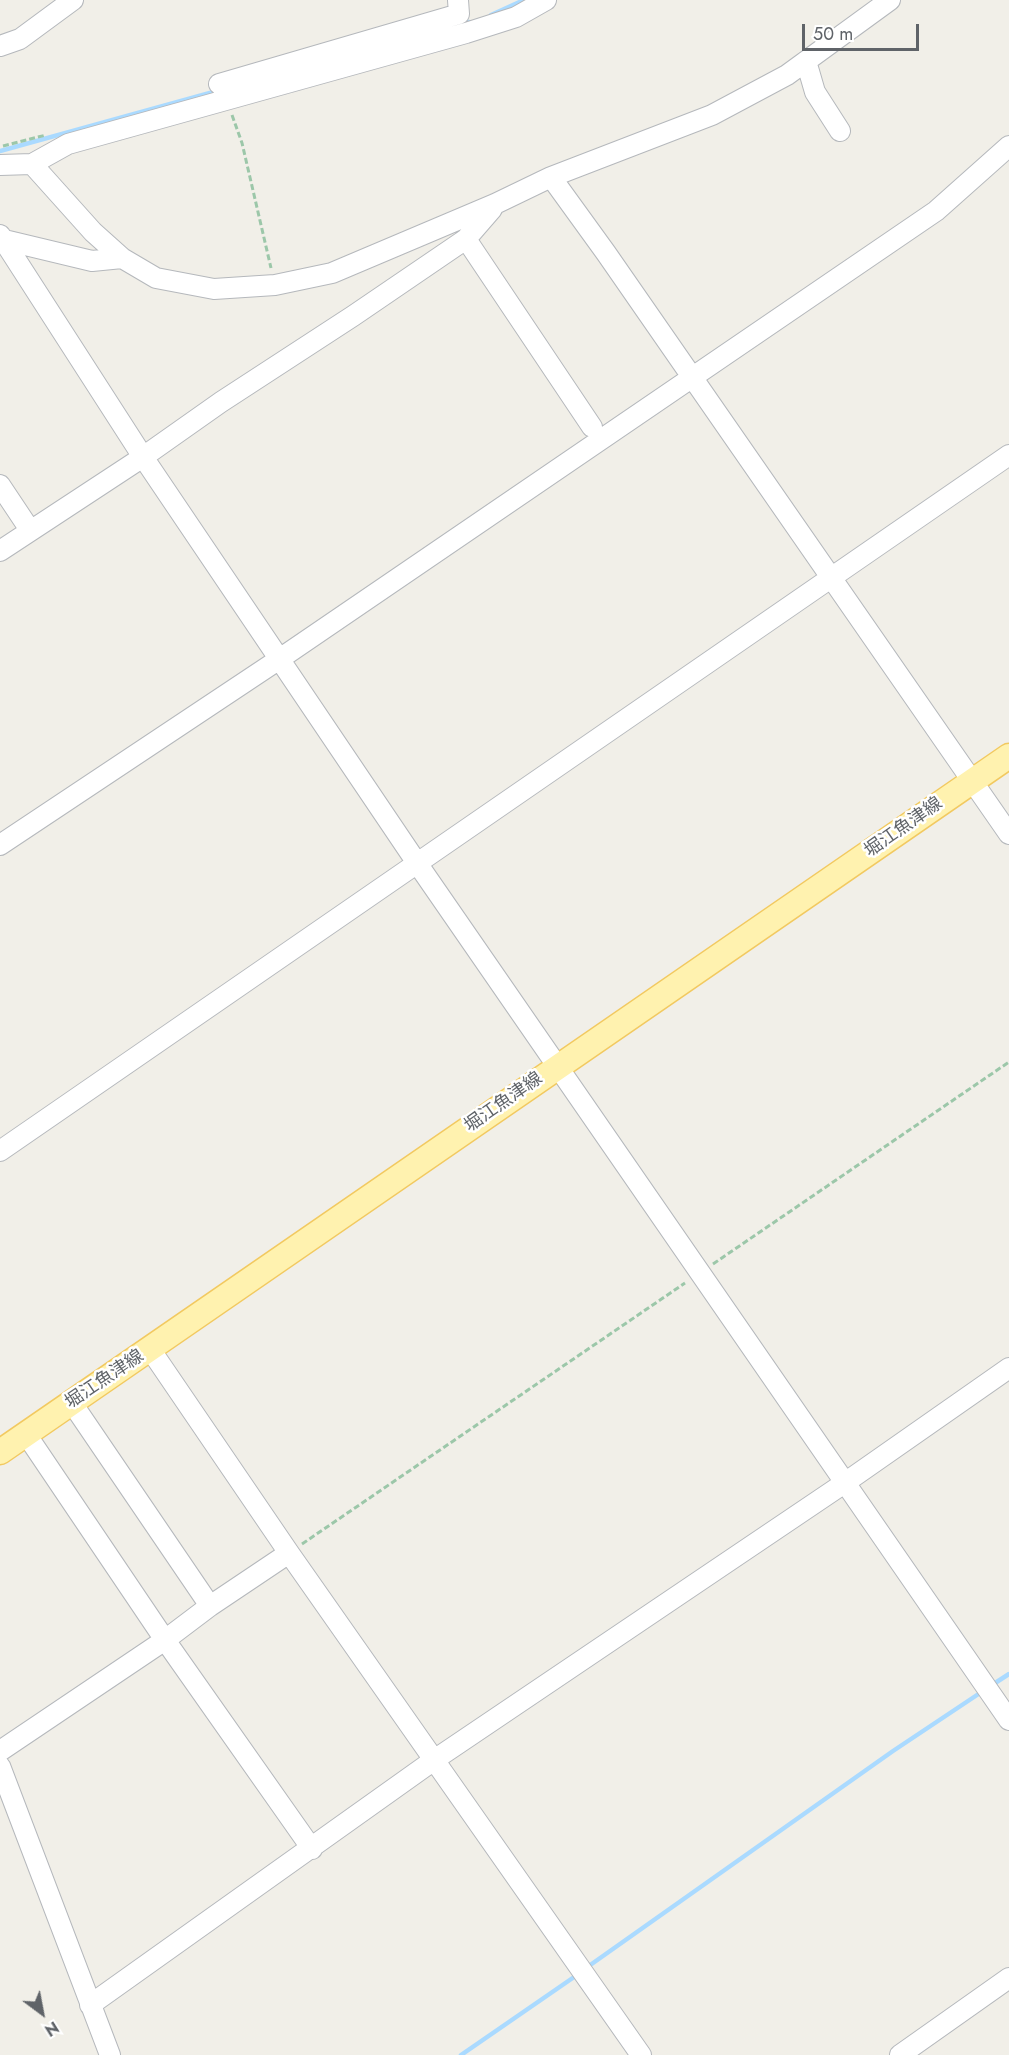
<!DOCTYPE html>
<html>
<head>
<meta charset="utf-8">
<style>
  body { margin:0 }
  #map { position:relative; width:1009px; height:2055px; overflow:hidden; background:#f1efe8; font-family:Jost,sans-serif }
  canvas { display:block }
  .north { position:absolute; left:12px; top:1983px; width:60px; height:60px; -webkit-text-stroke:4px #fff; paint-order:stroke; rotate:148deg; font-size:16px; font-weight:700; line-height:24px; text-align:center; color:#5f6368 }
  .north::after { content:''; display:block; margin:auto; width:21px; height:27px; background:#5f6368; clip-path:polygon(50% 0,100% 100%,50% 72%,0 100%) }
  .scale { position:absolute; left:802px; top:24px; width:117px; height:27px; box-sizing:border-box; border:3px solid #5f6368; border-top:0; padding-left:8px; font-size:18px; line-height:21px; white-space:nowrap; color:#5f6368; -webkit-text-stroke:4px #fff; paint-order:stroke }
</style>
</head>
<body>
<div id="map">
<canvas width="1009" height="2055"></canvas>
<div class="north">N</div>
<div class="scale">50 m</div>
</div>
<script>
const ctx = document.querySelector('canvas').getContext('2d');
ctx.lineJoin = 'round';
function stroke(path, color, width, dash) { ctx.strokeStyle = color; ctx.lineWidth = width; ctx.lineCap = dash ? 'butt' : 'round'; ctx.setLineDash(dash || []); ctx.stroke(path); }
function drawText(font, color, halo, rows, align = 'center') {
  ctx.font = font + ' Jost,"Noto Sans JP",sans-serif'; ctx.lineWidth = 5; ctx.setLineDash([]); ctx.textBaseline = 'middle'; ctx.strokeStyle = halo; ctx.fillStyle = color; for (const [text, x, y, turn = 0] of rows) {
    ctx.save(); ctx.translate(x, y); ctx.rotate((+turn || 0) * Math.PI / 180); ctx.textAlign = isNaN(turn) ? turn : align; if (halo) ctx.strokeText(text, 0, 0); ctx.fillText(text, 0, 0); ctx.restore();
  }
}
stroke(new Path2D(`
  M491,15L524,0
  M431,32L469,22
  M0,151L217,91
  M992,1685L1009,1674
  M586,1968L893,1751L983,1691
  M461,2055L577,1975`), '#aadaff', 4.5);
const minor = new Path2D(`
  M0,46L20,39L73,0
  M806,61L815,92L840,131
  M219,84L459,14L458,0
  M32,164L68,144L466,33L516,17L546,0
  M0,165L32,164L93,232L122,258L156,278L214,289L275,285L332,273L495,204L551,177L712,115L787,75L890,0
  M551,177L606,253L1009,834
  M0,235L143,457L417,863L1009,1720
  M0,239L92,261L122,258
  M466,239L592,427
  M0,485L30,530
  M0,551L143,457L221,402L353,316L466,239L492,209
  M0,845L278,660L936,211L1009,146
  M0,1151L1009,455
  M150,1349L289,1553L641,2055
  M72,1403L210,1606L289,1553
  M26,1434L165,1640L312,1849
  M0,1751L165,1640L210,1606
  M0,1766L110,2055
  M90,2005L434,1760L846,1482L1009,1368
  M900,2055L1009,1978`);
const major = new Path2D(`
  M0,1452L1009,756`);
stroke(minor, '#b5b8bc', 22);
stroke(major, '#f2c960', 27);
stroke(new Path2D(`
  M232,115L242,143L271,268
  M3,146L46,135
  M713,1264L1009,1062
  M302,1544L685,1283`), '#9cc7a9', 3, [6, 3]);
stroke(minor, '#fff', 20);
stroke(major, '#fff2af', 24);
drawText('18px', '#5f6368', '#fff', [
  ["堀江魚津線",904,828,-35],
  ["堀江魚津線",504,1103,-35],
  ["堀江魚津線",105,1380,-34]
]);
</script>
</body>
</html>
